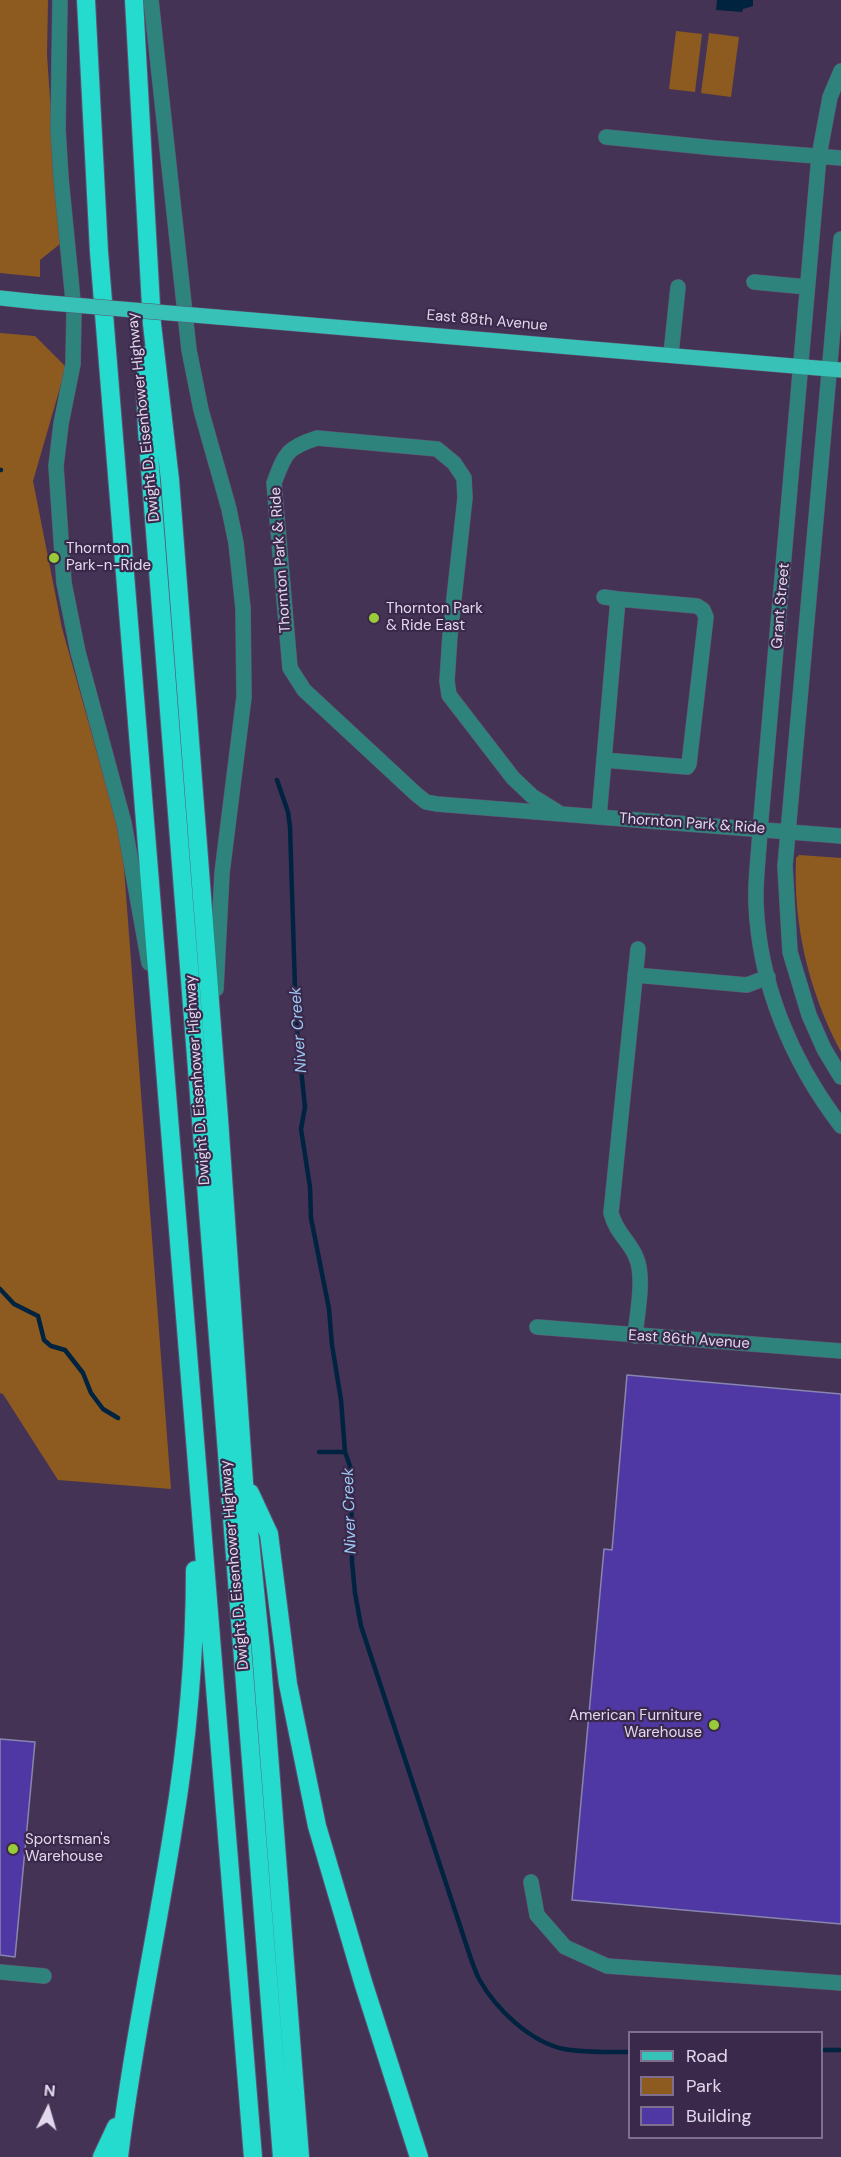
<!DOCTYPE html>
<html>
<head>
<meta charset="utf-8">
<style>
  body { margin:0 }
  #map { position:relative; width:841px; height:2157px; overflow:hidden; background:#453356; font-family:"DM Sans",sans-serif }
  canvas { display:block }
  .legend { position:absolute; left:628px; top:2031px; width:195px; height:108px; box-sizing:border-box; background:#3b294b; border:2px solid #7e6f8c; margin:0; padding:8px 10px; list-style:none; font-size:18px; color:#e2d8ed }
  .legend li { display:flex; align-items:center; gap:12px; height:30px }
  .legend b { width:30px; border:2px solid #7e6f8c }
  .north { position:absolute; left:18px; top:2079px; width:60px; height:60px; -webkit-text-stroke:4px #3b294b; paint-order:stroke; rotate:5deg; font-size:16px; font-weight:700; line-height:24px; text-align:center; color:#e2d8ed }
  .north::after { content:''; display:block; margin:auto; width:21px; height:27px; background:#e2d8ed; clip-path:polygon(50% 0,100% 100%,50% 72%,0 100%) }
</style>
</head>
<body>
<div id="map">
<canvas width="841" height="2157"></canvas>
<ul class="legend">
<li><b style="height:8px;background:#38c1b6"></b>Road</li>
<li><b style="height:16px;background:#8d5b1f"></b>Park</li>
<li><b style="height:16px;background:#4f38a4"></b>Building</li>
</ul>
<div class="north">N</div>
</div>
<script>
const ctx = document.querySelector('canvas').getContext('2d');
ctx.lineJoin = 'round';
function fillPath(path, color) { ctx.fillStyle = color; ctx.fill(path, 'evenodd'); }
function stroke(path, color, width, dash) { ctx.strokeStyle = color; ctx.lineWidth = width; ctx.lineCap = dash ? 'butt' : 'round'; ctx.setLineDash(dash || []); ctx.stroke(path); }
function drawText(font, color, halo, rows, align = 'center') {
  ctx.font = font + ' "DM Sans",sans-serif'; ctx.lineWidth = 4.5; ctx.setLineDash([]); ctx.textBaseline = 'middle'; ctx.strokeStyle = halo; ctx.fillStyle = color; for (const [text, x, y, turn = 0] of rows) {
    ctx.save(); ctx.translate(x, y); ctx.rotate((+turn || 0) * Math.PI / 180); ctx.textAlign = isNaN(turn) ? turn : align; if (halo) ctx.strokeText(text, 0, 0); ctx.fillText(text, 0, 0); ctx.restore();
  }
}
fillPath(new Path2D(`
  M0,0H48L47,55L60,244L40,260V277L0,273Z
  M676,31L702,34L695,92L669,89Z
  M709,33L739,37L731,97L701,93Z
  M0,333L35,336L66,367L33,481L62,628L122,842L171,1489L58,1480L3,1394L0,1393Z
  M799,855L841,858V1052C809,992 793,926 796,858Z`), '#8d5b1f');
fillPath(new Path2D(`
  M717,0H753V6L743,9L742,12L716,10Z`), '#002340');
stroke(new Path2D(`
  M0,470H1
  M277,780L288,812L290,827L296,1021L305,1107L301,1129L310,1187L311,1218L329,1309L332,1345L341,1400L345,1452L351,1469L352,1562L355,1593L361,1626L469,1953C472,1962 475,1971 479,1979C496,2009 530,2042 564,2049C586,2053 607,2052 630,2052
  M0,1289L14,1304L38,1316L44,1340L51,1346L65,1350L83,1373L91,1393L103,1409L118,1418
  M319,1452H345
  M822,2050H841`), '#002340', 4.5);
const building = new Path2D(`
  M627,1375L841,1394V1924L572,1900L604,1549L612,1550Z
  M0,1739L35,1742L15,1957L0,1955Z`);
fillPath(building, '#4f38a4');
stroke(building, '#8885af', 1.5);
const minor = new Path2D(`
  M60,0L58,129L61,178L74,311L73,364L61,424L56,466L64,583L78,652L124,823L149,963
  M151,0L189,350L201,410L229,509L236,543L243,608L244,697L222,873L216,989
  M841,71L830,97L819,156L760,830C759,854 755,879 756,903C759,984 792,1062 841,1126
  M606,137L715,148L841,158
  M841,239L785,866L790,952L809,1015L824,1049L841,1077
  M754,282L807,287
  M671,354L678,287
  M604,760L687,767L689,764L706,617L703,610L697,606L618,599
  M561,814L532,796L513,778L449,695L447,681L450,635L465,498L464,478L454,463L437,449L317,438C286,448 285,454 274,483L290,668L304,690L416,794L426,802L437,804L599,817L841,836
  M599,817L618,599L604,597
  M635,975L747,985L768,977
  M537,1327L841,1351
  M635,1336C637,1314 645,1277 636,1257C629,1240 616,1233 611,1213L638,949
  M531,1882L537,1915L565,1947L607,1966L841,1983
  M0,1972L44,1976`);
const major = new Path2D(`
  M0,298L38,302
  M217,317L841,370`);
const highway = new Path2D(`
  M86,0L99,252L253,2157
  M134,0L152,324L170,480L219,1119L244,1482L261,1650L300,2157
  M148,355L145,385L147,429L282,2157
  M250,1493L269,1534L288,1684L317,1826L363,1982L419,2157
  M102,2157L116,2127
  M119,2157C132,2047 156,1938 173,1829C187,1744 195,1656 195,1570`);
stroke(minor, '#615171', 16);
stroke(major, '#615171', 16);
stroke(highway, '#615171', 20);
stroke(minor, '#2e837c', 15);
stroke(major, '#38c1b6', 15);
stroke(highway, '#24dbce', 18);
const majorBridge = new Path2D(`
  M38,302L217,317`);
stroke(majorBridge, '#615171', 16, []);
stroke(majorBridge, '#38c1b6', 15);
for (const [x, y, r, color] of [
  [54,558,6,"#98cb37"],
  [374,618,6,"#98cb37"],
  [714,1725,6,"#98cb37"],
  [13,1849,6,"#98cb37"]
]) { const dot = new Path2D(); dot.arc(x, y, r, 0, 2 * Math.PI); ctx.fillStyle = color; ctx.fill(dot); stroke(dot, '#3b294b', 2); }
drawText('15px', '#e2d8ed', '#3b294b', [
  ["East 88th Avenue",487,321,5],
  ["Dwight D. Eisenhower Highway",144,417,-96],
  ["Thornton Park & Ride",281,560,-94],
  ["Grant Street",781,606,-85],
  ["Thornton Park & Ride",692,824,4],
  ["Dwight D. Eisenhower Highway",198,1080,-94],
  ["East 86th Avenue",689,1340,4],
  ["Dwight D. Eisenhower Highway",235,1565,-95]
]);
drawText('15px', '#e2d8ed', '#3b294b', [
  ["Thornton",66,549],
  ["Park-n-Ride",66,566],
  ["Thornton Park",386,609],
  ["& Ride East",386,626],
  ["American Furniture",702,1716,"right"],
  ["Warehouse",702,1733,"right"],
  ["Sportsman's",25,1840],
  ["Warehouse",25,1857]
], 'left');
drawText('italic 16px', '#9ccaf5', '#3b294b', [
  ["Niver Creek",299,1030,-94],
  ["Niver Creek",350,1511,-92]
]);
</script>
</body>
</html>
